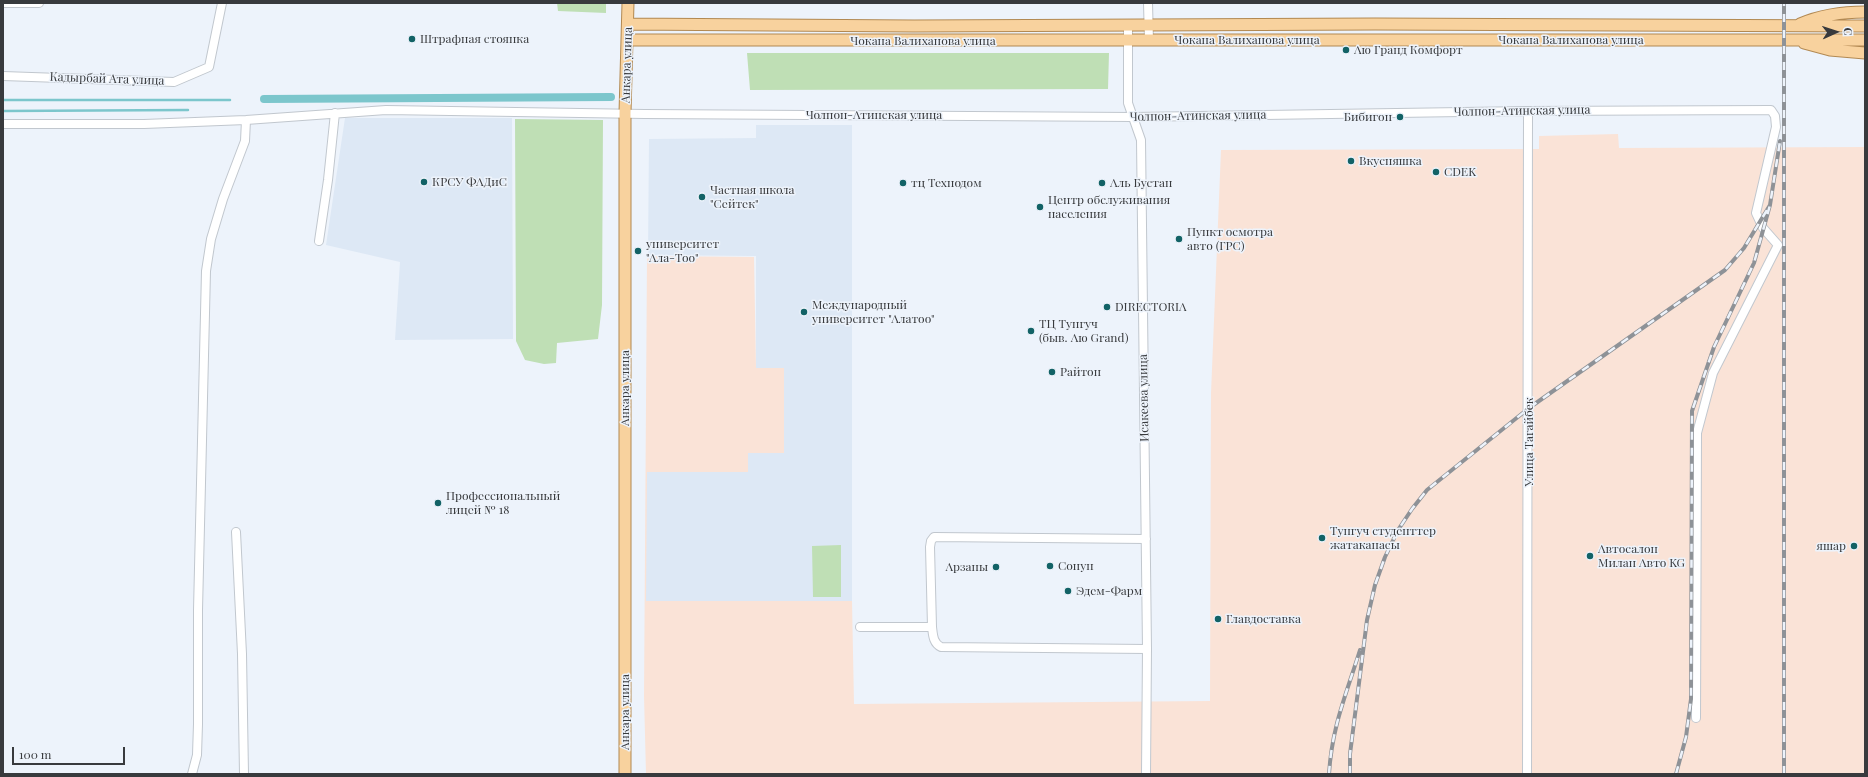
<!DOCTYPE html>
<html>
<head>
<meta charset="utf-8">
<style>
  body { margin:0 }
  #map { position:relative; width:1868px; height:777px; overflow:hidden; background:#edf3fb; font-family:"Playfair Display",serif }
  canvas { display:block }
  .frame { position:absolute; inset:0; border:4px solid #383a3d; pointer-events:none }
  .north { position:absolute; left:1816px; top:12px; width:40px; height:40px; -webkit-text-stroke:3px #edf3fb; paint-order:stroke; rotate:87deg; font-size:11px; font-weight:700; line-height:16px; text-align:center; color:#383a3d }
  .north::after { content:''; display:block; margin:auto; width:14px; height:18px; background:#383a3d; clip-path:polygon(50% 0,100% 100%,50% 72%,0 100%) }
  .scale { position:absolute; left:12px; top:747px; width:113px; height:18px; box-sizing:border-box; border:2px solid #383a3d; border-top:0; padding-left:5px; font-size:12px; line-height:14px; white-space:nowrap; color:#383a3d; -webkit-text-stroke:3px #edf3fb; paint-order:stroke }
</style>
</head>
<body>
<div id="map">
<canvas width="1868" height="777"></canvas>
<div class="frame"></div>
<div class="north">С</div>
<div class="scale">100 m</div>
</div>
<script>
const ctx = document.querySelector('canvas').getContext('2d');
ctx.lineJoin = 'round';
function fillPath(path, color) { ctx.fillStyle = color; ctx.fill(path, 'evenodd'); }
function stroke(path, color, width, dash) { ctx.strokeStyle = color; ctx.lineWidth = width; ctx.lineCap = dash ? 'butt' : 'round'; ctx.setLineDash(dash || []); ctx.stroke(path); }
function drawText(font, color, halo, rows, align = 'center') {
  ctx.font = font + ' "Playfair Display",serif'; ctx.lineWidth = 3; ctx.setLineDash([]); ctx.textBaseline = 'middle'; ctx.strokeStyle = halo; ctx.fillStyle = color; for (const [text, x, y, turn = 0] of rows) {
    ctx.save(); ctx.translate(x, y); ctx.rotate((+turn || 0) * Math.PI / 180); ctx.textAlign = isNaN(turn) ? turn : align; if (halo) ctx.strokeText(text, 0, 0); ctx.fillText(text, 0, 0); ctx.restore();
  }
}
fillPath(new Path2D(`
  M345,118H512L513,339L395,340L400,262L326,245Z
  M756,125H852V601H646V472H748V453H784L783,368H756V256L648,255L649,139L756,138Z`), '#dde8f5');
fillPath(new Path2D(`
  M1618,134L1619,148L1865,147V774H646L644,696L647,256L754,257L756,368H784V453H748V472H647L646,601H852L854,704L1210,701L1211,393L1221,150L1539,149V136Z`), '#fae3d7');
fillPath(new Path2D(`
  M557,3H606V13L558,11Z
  M747,53H1109L1108,89L750,90Z
  M515,119L603,120L602,305L598,339L557,343L556,363L544,364L525,360L516,341Z
  M841,545V597H813L812,546Z`), '#bfdfb5');
stroke(new Path2D(`
  M3,100H230
  M3,111L188,110`), '#7cc6cc', 2.5);
stroke(new Path2D(`
  M264,99L611,97`), '#7cc6cc', 8);
const minor = new Path2D(`
  M3,3H39
  M1148,3L1149,41
  M1128,24V103L1141,140L1147,649L1146,774
  M3,76L174,82L209,67L222,3
  M3,124H144L246,120L386,110L645,114L1133,117L1528,111L1771,110L1775,116L1776,127L1756,213L1763,228L1778,245L1713,373L1697,433L1696,718
  M319,241L328,180L335,113
  M236,532L242,654L244,774
  M1146,539L934,537L931,541L930,547L932,627C933,635 933,643 941,647L1147,649
  M860,627H932
  M192,774L197,755L198,724V610L206,271L211,239L223,199L245,141L246,120
  M1527,774L1528,111`);
const major = new Path2D(`
  M628,24L914,26L1375,24L1865,26
  M1800,24C1821,15 1841,12 1865,12
  M628,40H1865
  M1804,43L1830,50L1865,53
  M625,774V113L628,3`);
stroke(minor, '#c1c7ce', 10);
stroke(major, '#b28952', 13);
stroke(minor, '#fff', 8);
stroke(major, '#f8d29e', 11);
const rail = new Path2D(`
  M1329,774C1332,726 1346,695 1360,650
  M1350,774V754L1367,620L1375,585L1385,557L1398,530L1412,509L1427,490L1529,408L1725,270L1744,248L1770,205
  M1676,774L1686,737L1691,699L1692,411L1714,347L1754,263L1770,205L1780,141
  M1784,774V3`);
stroke(rail, '#8e9297', 4);
stroke(rail, '#edf3fb', 2.5, [8]);
for (const [x, y, r, color] of [
  [412,39,4,"#126266"],
  [1346,50,4,"#126266"],
  [1400,117,4,"#126266"],
  [1351,161,4,"#126266"],
  [1436,172,4,"#126266"],
  [424,182,4,"#126266"],
  [903,183,4,"#126266"],
  [1102,183,4,"#126266"],
  [702,197,4,"#126266"],
  [1040,207,4,"#126266"],
  [1179,239,4,"#126266"],
  [638,251,4,"#126266"],
  [1107,307,4,"#126266"],
  [804,312,4,"#126266"],
  [1031,331,4,"#126266"],
  [1052,372,4,"#126266"],
  [438,503,4,"#126266"],
  [1322,538,4,"#126266"],
  [1854,546,4,"#126266"],
  [1590,556,4,"#126266"],
  [1050,566,4,"#126266"],
  [996,567,4,"#126266"],
  [1068,591,4,"#126266"],
  [1218,619,4,"#126266"]
]) { const dot = new Path2D(); dot.arc(x, y, r, 0, 2 * Math.PI); ctx.fillStyle = color; ctx.fill(dot); stroke(dot, '#edf3fb', 1.5); }
drawText('12px', '#383a3d', '#edf3fb', [
  ["Штрафная стоянка",420,39],
  ["Аю Гранд Комфорт",1354,50],
  ["Бибигон",1392,117,"right"],
  ["Вкусняшка",1359,161],
  ["CDEK",1444,172],
  ["КРСУ ФАДиС",432,182],
  ["тц Технодом",911,183],
  ["Аль Бустан",1110,183],
  ["Частная школа",710,190],
  ["\"Сейтек\"",710,204],
  ["Центр обслуживания",1048,200],
  ["населения",1048,214],
  ["Пункт осмотра",1187,232],
  ["авто (ГРС)",1187,246],
  ["университет",646,244],
  ["\"Ала-Тоо\"",646,258],
  ["Международный",812,305],
  ["университет \"Алатоо\"",812,319],
  ["DIRECTORIA",1115,307],
  ["ТЦ Тунгуч",1039,324],
  ["(быв. Аю Grand)",1039,338],
  ["Райтон",1060,372],
  ["Профессиональный",446,496],
  ["лицей № 18",446,510],
  ["Тунгуч студенттер",1330,531],
  ["жатаканасы",1330,545],
  ["яшар",1846,546,"right"],
  ["Автосалон",1598,549],
  ["Милан Авто KG",1598,563],
  ["Сонун",1058,566],
  ["Арзаны",988,567,"right"],
  ["Эдем-Фарм",1076,591],
  ["Главдоставка",1226,619]
], 'left');
drawText('12px', '#383a3d', '#edf3fb', [
  ["Чокана Валиханова улица",1247,40],
  ["Чокана Валиханова улица",1571,40],
  ["Чокана Валиханова улица",923,41],
  ["Анкара улица",627,65,-88],
  ["Кадырбай Ата улица",107,79,2],
  ["Чолпон-Атинская улица",1522,111,-1],
  ["Чолпон-Атинская улица",874,115],
  ["Чолпон-Атинская улица",1198,116,-1],
  ["Анкара улица",625,388,-90],
  ["Исакеева улица",1144,398,-91],
  ["Улица Тагайбек",1529,442,-90],
  ["Анкара улица",625,712,-90]
]);
</script>
</body>
</html>
